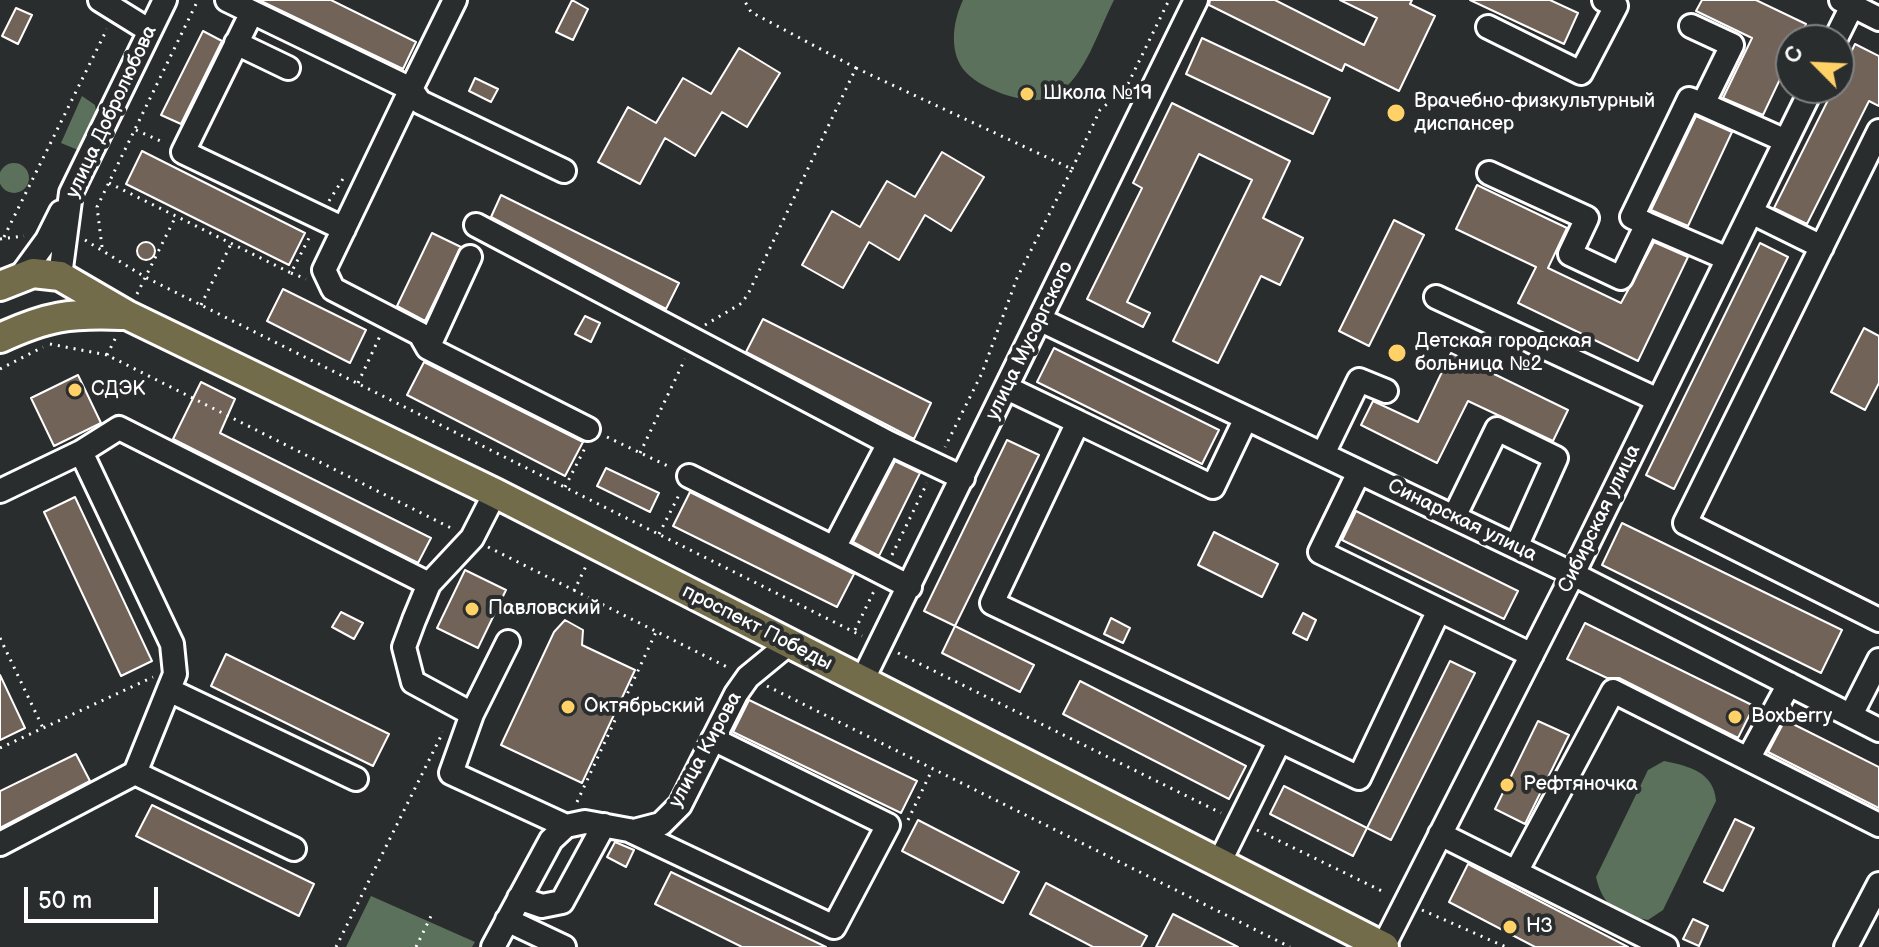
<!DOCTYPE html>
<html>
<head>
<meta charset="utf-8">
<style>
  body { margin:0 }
  #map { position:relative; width:1879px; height:947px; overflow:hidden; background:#2a2d2e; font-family:"Balsamiq Sans",sans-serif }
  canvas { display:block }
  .north { position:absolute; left:1775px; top:24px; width:80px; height:80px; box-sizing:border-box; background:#2a2d2e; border:2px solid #7f8182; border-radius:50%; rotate:294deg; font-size:22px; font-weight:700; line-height:32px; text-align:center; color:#fff }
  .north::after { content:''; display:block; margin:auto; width:28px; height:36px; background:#ffd166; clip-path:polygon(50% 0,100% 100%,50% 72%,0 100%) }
  .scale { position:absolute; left:24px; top:887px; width:134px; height:36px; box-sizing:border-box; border:4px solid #fff; border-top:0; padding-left:10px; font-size:24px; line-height:28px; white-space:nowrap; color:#fff; -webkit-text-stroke:6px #2a2d2e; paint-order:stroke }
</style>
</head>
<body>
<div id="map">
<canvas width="1879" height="947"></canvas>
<div class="north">С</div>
<div class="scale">50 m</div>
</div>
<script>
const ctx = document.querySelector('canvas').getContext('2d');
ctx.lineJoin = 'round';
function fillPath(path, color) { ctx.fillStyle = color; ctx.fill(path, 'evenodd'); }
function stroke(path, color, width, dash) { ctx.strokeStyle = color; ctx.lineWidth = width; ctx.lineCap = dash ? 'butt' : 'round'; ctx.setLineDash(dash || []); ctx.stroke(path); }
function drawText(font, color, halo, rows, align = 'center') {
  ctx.font = font + ' "Balsamiq Sans",sans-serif'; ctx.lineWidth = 8; ctx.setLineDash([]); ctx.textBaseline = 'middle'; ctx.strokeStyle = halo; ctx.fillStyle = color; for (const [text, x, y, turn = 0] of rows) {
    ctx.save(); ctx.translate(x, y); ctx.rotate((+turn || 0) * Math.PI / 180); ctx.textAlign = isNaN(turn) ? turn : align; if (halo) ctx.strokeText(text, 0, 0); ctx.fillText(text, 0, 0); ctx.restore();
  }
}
fillPath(new Path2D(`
  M963,0H1114C1099,29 1085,77 1056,95C1032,110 974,88 961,66C949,46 954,19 963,0Z
  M82,96L95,105L96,111L78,150L61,143Z
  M-1 178a15 15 0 1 1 30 0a15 15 0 1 1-30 0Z
  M1664,761C1689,766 1714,772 1716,801L1663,910L1648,920C1618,915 1603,907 1596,877L1648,770Z
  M371,896L475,942L472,947H346Z`), '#5c715c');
const building = new Path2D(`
  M259,0H331L416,42L403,69Z
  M572,0L588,9L573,40L556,32Z
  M1210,0H1275L1364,45L1377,18L1340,0H1412L1410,4L1435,16L1399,91L1345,64L1342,71L1209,5Z
  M1470,0H1550L1578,13L1564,44Z
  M1702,0H1756L1806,24L1799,40H1791V56L1763,115L1723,98L1752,38L1696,11Z
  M16,8L32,15L18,44L2,36Z
  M203,31L222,41L181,124L161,115Z
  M1202,38L1330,98L1313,134L1186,74Z
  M1855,44L1879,56V106L1869,101L1807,224L1774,208L1834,88H1839V77Z
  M739,48L780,73L747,127L722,112L695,156L665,138L640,184L598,162L628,107L656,123L683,78L711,94Z
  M475,78L498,89L491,102L469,91Z
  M1172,103L1290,161L1263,218L1303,238L1280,285L1261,276L1218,363L1173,341L1252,180L1199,154L1127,302L1150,313L1143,327L1087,299L1142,188L1133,183Z
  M1696,116L1732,132L1688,226L1651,210Z
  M142,151L305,233L289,265L126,184Z
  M942,152L984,177L951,231L925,215L899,260L869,242L843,288L802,265L832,211L860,227L887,181L915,197Z
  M1477,185L1567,228L1548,268L1621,303L1654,242L1688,257L1638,361L1518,303L1536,267L1456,229Z
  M501,195L679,283L666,309L491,217Z
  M1394,220L1424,235L1369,346L1339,331Z
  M432,233L461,247L425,321L397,306Z
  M137 251a9 9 0 1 1 18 0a9 9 0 1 1-18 0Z
  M1760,243L1788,257L1674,489L1646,475Z
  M283,289L366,330L350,363L267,321Z
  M585,316L600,323L591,342L575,334Z
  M763,319L931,403L914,439L746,352Z
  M1864,328L1879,336V383L1865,410L1831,392Z
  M1054,348L1219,430L1202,464L1037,382Z
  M1451,353L1568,410L1553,441L1468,401L1437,463L1361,425L1373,401L1418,422Z
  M424,362L583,442L565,476L407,395Z
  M78,375L101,423L54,446L31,398Z
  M201,382L235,399L220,433L431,538L418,563L173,439Z
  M1007,440L1039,455L955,626L924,611Z
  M895,461L920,473L879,556L853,542Z
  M606,468L659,493L650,512L597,486Z
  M690,492L854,574L837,607L673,526Z
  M75,497L152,661L121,676L44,512Z
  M1356,511L1518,591L1504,619L1342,540Z
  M1622,523L1842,630L1821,673L1602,565Z
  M1214,532L1278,564L1262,597L1198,565Z
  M465,570L506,590L478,648L437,628Z
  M341,612L363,623L354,639L332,627Z
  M1303,613L1316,620L1307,640L1293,633Z
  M1111,618L1130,628L1123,643L1104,634Z
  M565,620L583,630L582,645L635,670L582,783L501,745L554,632Z
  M1585,623L1754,706L1738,738L1619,678H1607L1567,659Z
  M955,626L1034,665L1020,692L942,653Z
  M226,654L389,734L373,766L211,686Z
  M1450,661L1475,673L1391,840L1367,828Z
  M0,675L25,728L0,740Z
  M1080,681L1246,766L1229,799L1063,714Z
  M749,700L917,781L901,813L733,732Z
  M1785,720L1879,767V808L1768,752Z
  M1538,721L1569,735L1525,824L1495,809Z
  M76,754L90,781L0,828V791Z
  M1284,786L1367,828L1353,856L1270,814Z
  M152,805L314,884L299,916L136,836Z
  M1735,819L1754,828L1723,891L1704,882Z
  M918,820L1019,872L1003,903L902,851Z
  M615,842L634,850L626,867L607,857Z
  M1468,864L1628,947H1535L1449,902Z
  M671,872L826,947H742L655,904Z
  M1046,883L1147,936L1141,947H1093L1030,914Z
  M1173,914L1238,947H1156Z
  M1693,919L1708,926L1699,946L1683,939Z`);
fillPath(building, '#726358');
stroke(building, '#fff', 2);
const minor = new Path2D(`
  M100,0L150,31
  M227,0L411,89L324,270L333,289L420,334L428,348L588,429
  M455,0L411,89L420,102L564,171
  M1841,0L1879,19
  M252,12L183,152L344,229
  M1691,26L1732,45L1703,104L1786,141
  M1488,27L1581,73L1616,6L1604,0
  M1835,40L1852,6
  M236,43L288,68
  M1879,131L1685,523L1879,620
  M1489,173L1587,218L1570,254L1621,278L1647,224L1728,259
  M1751,212L1822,247
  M1647,224L1632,217L1689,99L1703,104
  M476,225L889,443L963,478
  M60,276L71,193L165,0
  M20,277L47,240L61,212
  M1436,297L1658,400
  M1041,320L1573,574L1879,730
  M428,348L470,257
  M1007,388L1078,422
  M1246,418L1213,487L1078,422L992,603L1359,778L1439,610
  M889,443L834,548L910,587
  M1323,454L1359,380L1386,391
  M1359,472L1320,552L1532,655
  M689,476L834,548
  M0,491L81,452L119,428L429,584
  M495,493L472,538L429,584L414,620L404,647L413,682L472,714L451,773L566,826
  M1454,517L1497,429L1556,458L1516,547
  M862,681L1196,0
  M169,690L356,779
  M472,714L508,642
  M1851,715L1879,660
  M1748,759L1879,825
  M135,773L294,849
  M629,830L834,927L888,825L713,739
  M1440,834L1666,947
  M0,844L135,773L175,674L172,644L81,452
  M1219,863L1280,740
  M1516,872L1613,691L1748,759L1789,684
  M519,898L542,906L562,902L604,825
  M507,920L564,947
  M493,947L551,840L566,826L585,822L634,831L661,824L680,805L736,694L748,677L787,645
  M1383,947L1573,574L1812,88
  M1846,947L1879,884`);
const major = new Path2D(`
  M0,286L33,273L60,276L127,315L495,493L1384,947
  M0,338C48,316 69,313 122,315`);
stroke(minor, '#fff', 28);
stroke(major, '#fff', 34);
stroke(new Path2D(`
  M856,68L1072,169L1017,278L982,373L945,447
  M136,130L165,143
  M1072,169L1100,110L1126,88L1169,0
  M109,183L291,273L310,236
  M329,201L346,174
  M4,237L107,29
  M0,239L24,236
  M85,240L145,277L862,636
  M102,247L97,207L198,0
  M291,273L306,279
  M137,294L176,216
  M201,305L231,244
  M705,325L742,303L749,292L856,68L751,12L744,0
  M50,344L107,355L453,529
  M107,355L116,337
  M0,369L43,347
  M358,383L380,336
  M607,437L672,468
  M640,453L685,359
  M565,487L585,448
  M659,534L679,495
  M488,547L731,669
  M892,555L927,483
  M574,591L586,566
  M855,630L874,591
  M0,638L43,728
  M898,653L1221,813
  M767,686L1290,947
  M0,748L153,677
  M577,802L656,632
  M908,820L932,770
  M1257,830L1386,893
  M1422,910L1506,947
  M336,947L443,732
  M416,947L433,912`), '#fff', 3, [2, 6]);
stroke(minor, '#2a2d2e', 22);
stroke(major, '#736c4b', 28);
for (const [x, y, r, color] of [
  [1027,94,8,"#ffd166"],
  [1396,113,10,"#ffd166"],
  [1397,353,10,"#ffd166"],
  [75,390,8,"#ffd166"],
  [472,609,8,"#ffd166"],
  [568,707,8,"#ffd166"],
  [1735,717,8,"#ffd166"],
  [1507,785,8,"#ffd166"],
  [1510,927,8,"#ffd166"]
]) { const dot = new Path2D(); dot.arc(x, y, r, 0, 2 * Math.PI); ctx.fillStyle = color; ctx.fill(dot); stroke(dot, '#2a2d2e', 3); }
drawText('20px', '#fff', '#2a2d2e', [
  ["Школа №19",1043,94],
  ["Врачебно-физкультурный",1414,102],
  ["диспансер",1414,125],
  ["Детская городская",1415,342],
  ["больница №2",1415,365],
  ["СДЭК",91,390],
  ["Павловский",488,609],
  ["Октябрьский",584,707],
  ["Boxberry",1751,717],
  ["Рефтяночка",1523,785],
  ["НЗ",1526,927]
], 'left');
drawText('20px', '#fff', '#2a2d2e', [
  ["улица Добролюбова",112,112,-65],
  ["улица Мусоргского",1030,341,-64],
  ["Сибирская улица",1600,519,-64],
  ["Синарская улица",1462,521,26],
  ["проспект Победы",757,628,27],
  ["улица Кирова",706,750,-61]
]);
</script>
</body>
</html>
